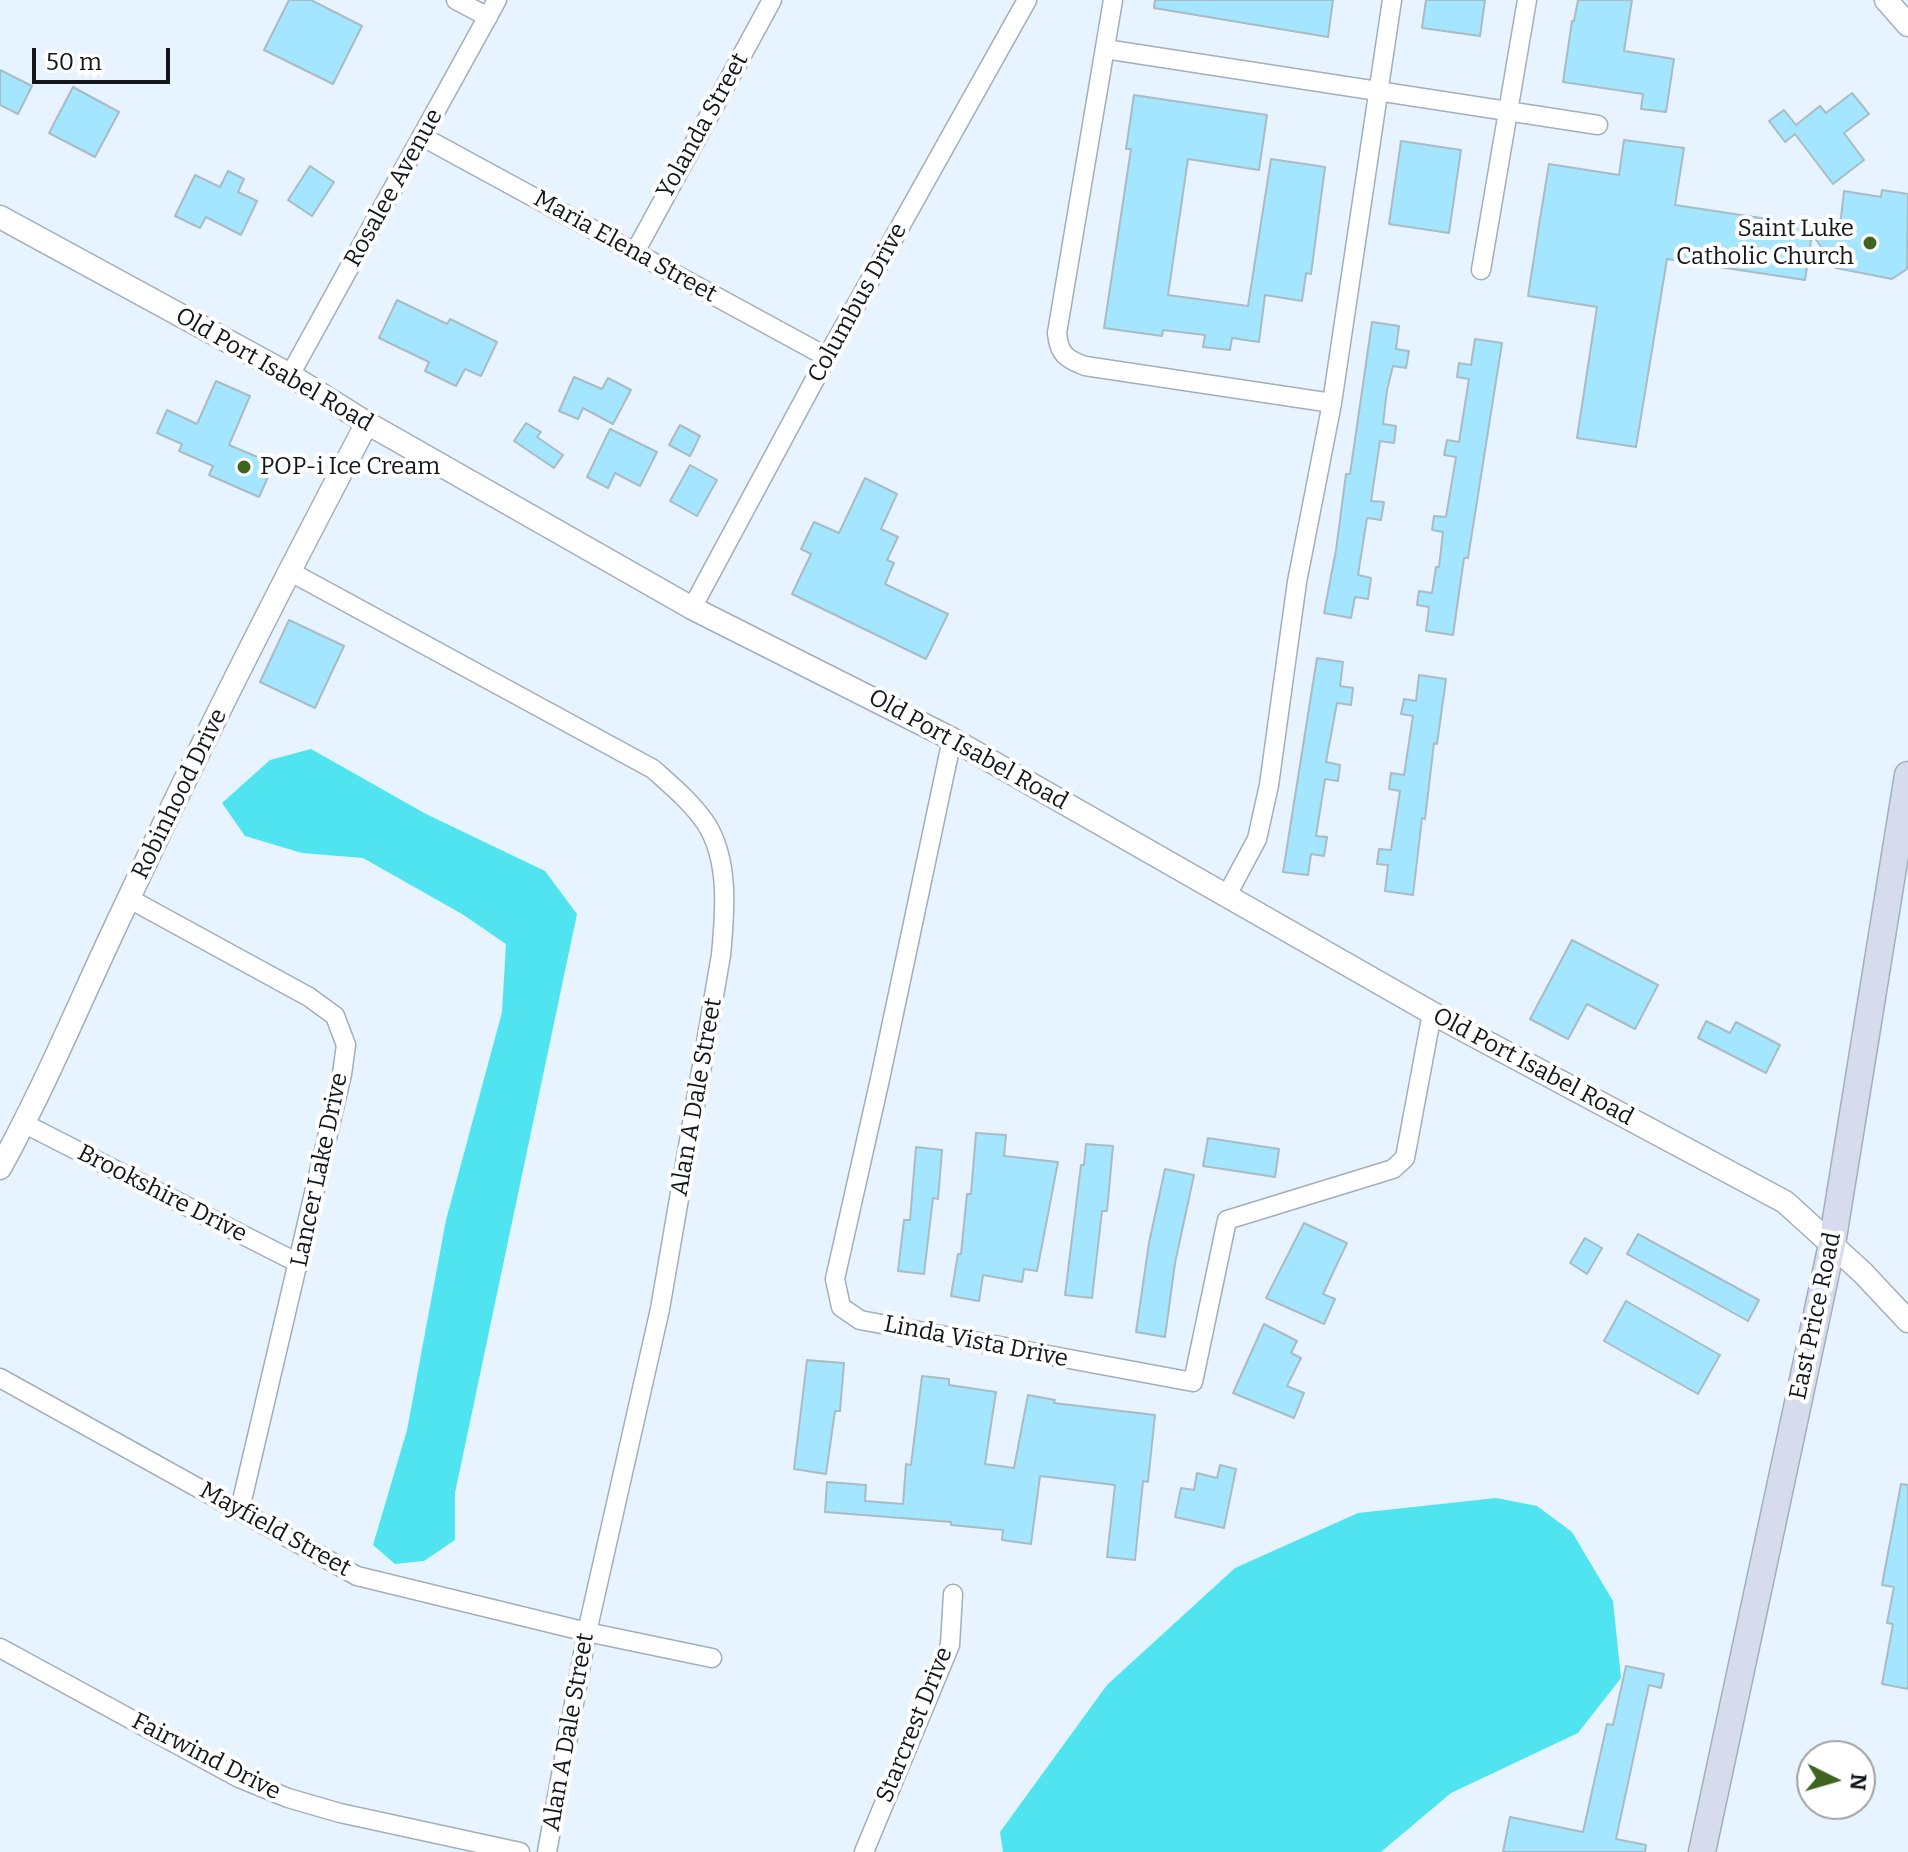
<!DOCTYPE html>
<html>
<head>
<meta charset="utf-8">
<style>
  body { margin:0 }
  #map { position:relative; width:1908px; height:1852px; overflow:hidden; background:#e7f3fe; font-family:Bitter,serif }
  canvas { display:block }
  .north { position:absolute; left:1796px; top:1740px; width:80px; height:80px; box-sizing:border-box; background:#fff; border:2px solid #a0a2a4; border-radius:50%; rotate:95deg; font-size:22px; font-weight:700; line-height:32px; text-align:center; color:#12171c }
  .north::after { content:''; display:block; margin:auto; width:28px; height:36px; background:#3d6520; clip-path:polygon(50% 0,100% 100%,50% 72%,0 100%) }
  .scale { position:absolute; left:32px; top:48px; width:138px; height:36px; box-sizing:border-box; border:4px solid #12171c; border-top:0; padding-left:10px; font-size:24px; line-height:28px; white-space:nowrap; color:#12171c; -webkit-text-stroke:6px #fff; paint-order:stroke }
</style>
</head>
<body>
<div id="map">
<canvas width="1908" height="1852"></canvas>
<div class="north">N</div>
<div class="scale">50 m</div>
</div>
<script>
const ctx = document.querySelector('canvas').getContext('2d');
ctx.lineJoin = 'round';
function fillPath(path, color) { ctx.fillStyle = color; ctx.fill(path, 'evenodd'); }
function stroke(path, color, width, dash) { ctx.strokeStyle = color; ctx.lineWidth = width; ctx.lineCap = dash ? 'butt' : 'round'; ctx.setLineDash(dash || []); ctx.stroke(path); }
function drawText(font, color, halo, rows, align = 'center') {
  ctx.font = font + ' Bitter,serif'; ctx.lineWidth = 8; ctx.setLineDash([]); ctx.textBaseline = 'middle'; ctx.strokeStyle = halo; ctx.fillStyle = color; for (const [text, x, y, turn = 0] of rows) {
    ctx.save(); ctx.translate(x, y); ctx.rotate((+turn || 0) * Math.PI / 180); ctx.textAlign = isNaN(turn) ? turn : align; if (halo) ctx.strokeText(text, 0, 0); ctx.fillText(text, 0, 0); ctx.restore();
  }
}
fillPath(new Path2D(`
  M311,749L426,814L545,871L577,914L455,1493V1540L424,1561L395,1564L373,1545L407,1430L446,1220L502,1012L506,944L462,914L363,858L302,853L245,836L222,803L270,760Z
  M1496,1498L1537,1506L1572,1532L1613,1601L1621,1678L1578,1733L1451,1793L1381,1852H1003L1000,1832L1107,1685L1235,1568L1358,1513Z`), '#50e4f0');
const building = new Path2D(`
  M289,0H311L362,26L333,84L264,50Z
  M1155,0H1333L1328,37L1154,8Z
  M1426,0H1485L1480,36L1422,28Z
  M1578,0H1632L1624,51L1674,59L1666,112L1641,109L1643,94L1563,82L1572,21H1574Z
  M0,70L32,86L18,114L0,105Z
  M73,87L119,112L95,157L49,133Z
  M1852,93L1869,114L1844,133L1864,160L1833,184L1795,134L1785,142L1769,121L1784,110L1796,125L1820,106L1826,113Z
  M1134,95L1267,115L1259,170L1188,159L1168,295L1248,306L1271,159L1325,167L1311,274L1306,273L1302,301L1265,295L1259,342L1232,338L1230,350L1203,347L1205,335L1163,330L1162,336L1104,328L1131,149H1126Z
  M1624,140L1684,148L1675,205L1834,229V226H1840L1844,191L1881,197L1882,190L1908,194L1907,269L1892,279L1836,268L1812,234L1805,280L1667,259L1636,447L1577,438L1597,307L1528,296L1539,225L1549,164L1619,175Z
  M1401,141L1461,150L1449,233L1389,224Z
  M310,166L334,182L312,216L288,200Z
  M228,171L244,179L238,192L257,201L241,235L206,217L200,228L175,216L195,175L220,187Z
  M397,300L447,324L450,319L497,342L481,376L465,369L456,386L425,371L429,362L379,338Z
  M1372,322L1399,326L1396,349L1409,351L1406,368L1393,366L1387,390L1383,424L1396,426L1394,443L1380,441L1371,501L1384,502L1381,520L1367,518L1358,575L1371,578L1368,599L1355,597L1351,618L1324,613L1336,550L1346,474H1350Z
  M1475,339L1502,343L1468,558H1464L1453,635L1426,631L1429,607L1417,605L1419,591L1432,593L1436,567H1439L1443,532L1432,530L1434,516L1446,517L1456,457L1444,455L1447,440L1459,442L1469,379L1457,377L1459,363L1471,365Z
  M574,377L602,389L608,378L631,390L613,424L583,408L578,419L559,411Z
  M216,381L250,396L229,445L274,464L259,497L209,475L213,466L179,451L182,444L157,433L167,410L197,424Z
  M526,423L541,432L537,437L563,455L554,468L514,441Z
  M680,425L700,436L690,456L669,445Z
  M610,429L657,452L640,486L615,473L608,488L587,477Z
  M690,465L717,480L697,516L670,501Z
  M865,478L897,494L881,529L898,537L887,560L894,563L885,584L948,614L926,659L792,594L811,554L801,549L814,522L839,533Z
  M289,620L344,646L315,708L260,682Z
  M1317,658L1343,662L1340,686L1353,688L1351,705L1337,703L1326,762L1340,765L1338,781L1325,779L1316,836L1327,837L1324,856L1311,854L1308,875L1283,872Z
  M1419,675L1446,679L1437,744L1434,743L1425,819L1422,818L1413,895L1385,891L1388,865L1377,864L1379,849L1391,850L1400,791L1389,789L1391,773L1404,775L1413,716L1401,714L1404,699L1416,701Z
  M1572,940L1658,985L1635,1029L1587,1004L1568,1039L1530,1019Z
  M1706,1021L1730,1033L1736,1022L1780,1045L1766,1073L1698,1038Z
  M976,1133L1006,1135L1004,1156L1058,1162L1037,1271L1024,1269L1022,1282L983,1275L979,1301L951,1296L958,1254H961L967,1194H971Z
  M1208,1138L1279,1149L1275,1177L1203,1166Z
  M1086,1144L1113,1146L1107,1211H1102L1092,1298L1065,1295L1081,1165H1084Z
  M916,1147L942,1150L938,1199L933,1198L924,1274L898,1271L904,1220H910Z
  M1165,1169L1194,1175L1175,1263L1165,1337L1136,1332L1149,1243Z
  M1304,1223L1347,1243L1323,1294L1335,1299L1324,1324L1266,1298Z
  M1638,1234L1759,1300L1748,1321L1627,1254Z
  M1585,1238L1602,1248L1587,1274L1570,1263Z
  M1626,1301L1720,1355L1698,1394L1604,1341Z
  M1264,1324L1297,1341L1291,1353L1301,1358L1287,1386L1304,1393L1294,1418L1233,1393Z
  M807,1360L844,1363L840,1411H835L826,1474L794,1469Z
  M922,1376L949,1379V1385L996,1392L985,1464L1014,1468L1028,1395L1055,1400L1054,1403L1155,1415L1148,1482L1143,1481L1135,1560L1107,1557L1115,1485L1040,1476L1031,1544L1002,1540L1003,1530L951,1525V1522L825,1512L827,1482L866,1485L865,1501L903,1504L906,1464L911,1465Z
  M1220,1465L1236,1469L1224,1528L1175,1517L1181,1488L1194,1490L1197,1473L1217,1478Z
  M1901,1484L1908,1485V1689L1882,1684L1893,1624L1887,1623L1894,1587L1882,1585Z
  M1626,1666L1664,1674L1661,1688L1649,1685L1616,1839L1646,1845L1645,1852H1503L1510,1817L1583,1832L1607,1724L1613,1725Z`);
fillPath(building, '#a4e5ff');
stroke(building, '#a9bcc4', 2);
const minor = new Path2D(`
  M456,0L488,17
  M1113,0L1057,333C1059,354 1066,359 1085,366L1332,403
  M1105,49L1598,125
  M423,137L827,357
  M635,252L772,0
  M1481,270L1527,0
  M290,375L497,0
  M289,571L653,769C672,786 691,802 705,822C730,859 725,913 721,955L660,1309L587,1632L547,1852
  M692,608L827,357L1027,0
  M952,739L880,1079L835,1279L841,1307L860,1320L1193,1382L1227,1220L1393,1169L1405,1158L1432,1013
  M1227,895L1257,839L1269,785L1297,582L1332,403L1392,0
  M128,898L309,997L335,1016L346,1045L342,1074L240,1509
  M25,1124L300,1264
  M0,1378L357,1576L587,1632L712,1658
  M0,1648L239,1778L288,1798L340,1813L520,1852
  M864,1852L950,1645L953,1594`);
const tertiary = new Path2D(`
  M1886,0L1908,25
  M0,217L290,375L367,423L692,608L952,739L1432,1013L1785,1202L1863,1273L1908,1321
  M0,1168C48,1081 85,989 128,900C203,739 284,580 367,423`);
const secondary = new Path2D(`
  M1702,1852L1832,1244L1908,775`);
stroke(minor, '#a1afbc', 21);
stroke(tertiary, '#a1afbc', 25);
stroke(secondary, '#a1afbc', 29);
stroke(minor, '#fff', 18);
stroke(tertiary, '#fff', 22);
stroke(secondary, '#d6dbed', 26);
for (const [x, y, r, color] of [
  [1870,243,8,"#3d6520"],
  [244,467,8,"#3d6520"]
]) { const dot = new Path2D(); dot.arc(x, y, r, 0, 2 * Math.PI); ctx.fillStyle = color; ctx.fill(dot); stroke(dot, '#fff', 3); }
drawText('24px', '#12171c', '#fff', [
  ["Yolanda Street",703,126,-61],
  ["Rosalee Avenue",394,188,-61],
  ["Maria Elena Street",625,247,29],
  ["Columbus Drive",858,303,-61],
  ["Old Port Isabel Road",274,370,30],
  ["Old Port Isabel Road",968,750,29],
  ["Robinhood Drive",180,794,-64],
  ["Old Port Isabel Road",1533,1067,28],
  ["Alan A Dale Street",697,1097,-80],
  ["Lancer Lake Drive",320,1170,-78],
  ["Brookshire Drive",162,1194,27],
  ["East Price Road",1816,1316,-78],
  ["Linda Vista Drive",976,1342,11],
  ["Mayfield Street",275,1530,29],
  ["Starcrest Drive",915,1725,-68],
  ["Alan A Dale Street",569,1732,-80],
  ["Fairwind Drive",206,1757,27]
]);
drawText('24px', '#12171c', '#fff', [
  ["Saint Luke",1854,229],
  ["Catholic Church",1854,257],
  ["POP-i Ice Cream",260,467,"left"]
], 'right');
</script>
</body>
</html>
